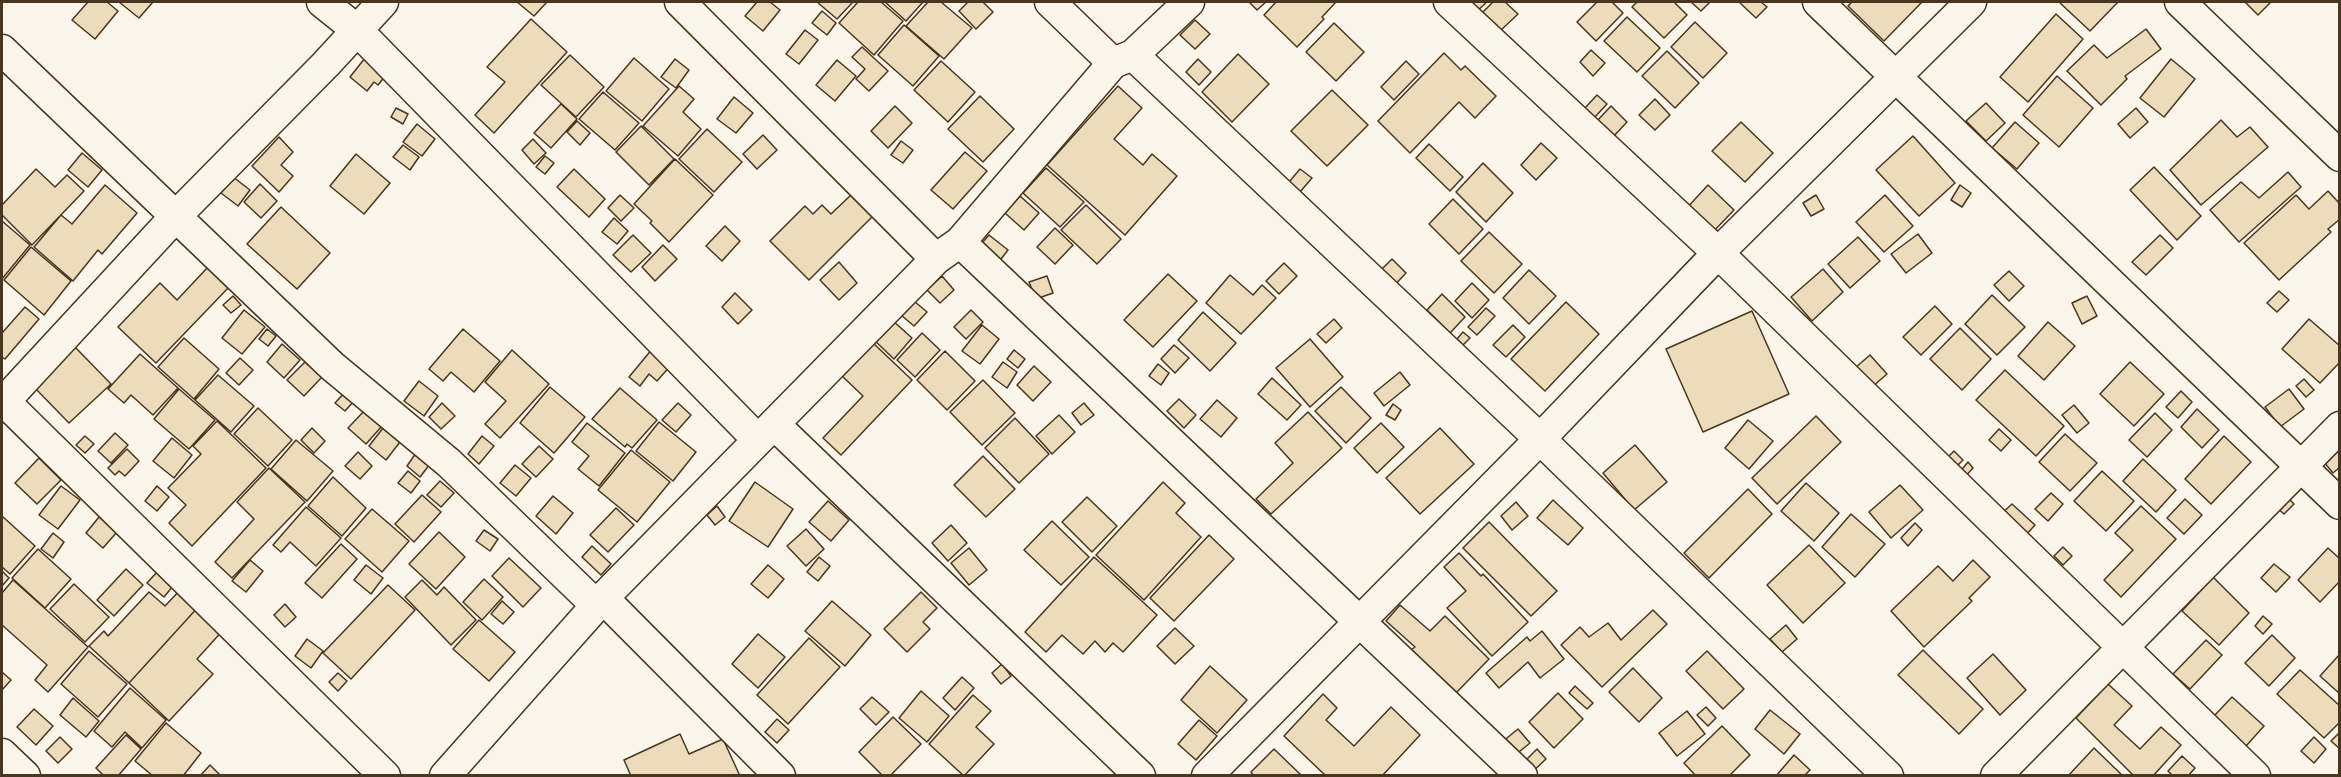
<!DOCTYPE html>
<html>
<head>
<meta charset="utf-8">
<style>
  body { margin:0 }
  #map { position:relative; width:2341px; height:777px; overflow:hidden; background:#fbf6e9; font-family:Manrope,sans-serif }
  canvas { display:block }
  .frame { position:absolute; inset:0; border:3px solid #4a3520; pointer-events:none }
</style>
</head>
<body>
<div id="map">
<canvas width="2341" height="777"></canvas>
<div class="frame"></div>
</div>
<script>
const ctx = document.querySelector('canvas').getContext('2d');
ctx.lineJoin = 'round';
function fillPath(path, color) { ctx.fillStyle = color; ctx.fill(path, 'evenodd'); }
function stroke(path, color, width, dash) { ctx.strokeStyle = color; ctx.lineWidth = width; ctx.lineCap = dash ? 'butt' : 'round'; ctx.setLineDash(dash || []); ctx.stroke(path); }
const building = new Path2D(`
  M88,2H107L118,11L95,39L72,20Z
  M119,2H153L139,18Z
  M517,2H547L534,16Z
  M757,2H770L780,10L763,31L745,16Z
  M817,2H853L837,19Z
  M858,2H881L903,21L874,55L839,23Z
  M885,2H923L906,21Z
  M928,2H941L972,28L944,59L906,26Z
  M968,2H983L993,12L976,29L959,11Z
  M1249,2H1266L1257,10Z
  M1276,2H1336L1322,17L1324,19L1297,47L1264,15Z
  M1467,2H1487L1477,11Z
  M1493,2H1505L1518,14L1500,31L1482,13Z
  M1597,2H1612L1623,13L1596,41L1577,22Z
  M1637,2H1674L1687,15L1664,38L1632,7Z
  M1691,2H1710L1701,11Z
  M1739,2H1761L1767,7L1756,18Z
  M1852,2H1922L1884,41L1848,6Z
  M2059,2H2118L2090,31Z
  M2245,2H2271L2258,15Z
  M822,11L836,23L827,35L812,23Z
  M2056,14L2083,39L2028,102L2000,77Z
  M1627,17L1660,48L1637,72L1604,41Z
  M531,19L567,52L494,133L475,115L505,82L487,67Z
  M1195,20L1210,34L1195,49L1180,35Z
  M1695,22L1727,53L1703,78L1671,47Z
  M1334,23L1364,52L1336,81L1306,52Z
  M904,25L939,56L913,86L878,55Z
  M2146,29L2161,49L2125,76L2127,79L2101,105L2067,71L2094,45L2107,58Z
  M805,30L818,40L799,64L786,54Z
  M862,47L888,71L869,91L856,79L865,69L852,57Z
  M1591,50L1605,63L1593,76L1580,62Z
  M1667,51L1699,83L1675,108L1642,76Z
  M1444,53L1461,70L1465,66L1496,96L1475,118L1459,102L1410,153L1378,121Z
  M1238,54L1269,84L1232,122L1202,92Z
  M570,55L604,87L576,117L541,85Z
  M365,58L386,75L378,85L374,82L367,91L350,77Z
  M634,58L669,89L642,121L606,91Z
  M675,59L689,70L676,88L661,77Z
  M1198,59L1211,72L1199,85L1186,72Z
  M2171,59L2195,79L2164,117L2140,98Z
  M837,60L856,76L835,101L816,85Z
  M941,61L975,92L948,122L914,90Z
  M1406,61L1419,74L1394,100L1381,87Z
  M2057,76L2093,108L2059,147L2023,115Z
  M679,86L694,99L683,112L701,129L678,156L643,126Z
  M1118,86L1142,108L1114,139L1143,165L1152,154L1177,176L1125,235L1047,165Z
  M1332,90L1368,125L1327,166L1291,131Z
  M603,92L639,123L615,150L579,119Z
  M1597,95L1607,104L1594,118L1584,109Z
  M980,96L1014,129L983,162L948,129Z
  M734,97L753,113L736,133L717,119Z
  M1655,99L1670,115L1655,130L1639,115Z
  M1986,103L2005,123L1986,141L1966,121Z
  M561,104L577,119L551,148L534,133Z
  M895,106L912,123L888,148L871,131Z
  M1611,106L1627,122L1612,138L1596,122Z
  M396,108L408,114L403,124L391,117Z
  M2136,108L2148,122L2130,138L2118,124Z
  M2221,120L2237,137L2250,127L2268,147L2201,205L2170,170Z
  M577,121L590,133L580,145L567,132Z
  M1741,122L1773,153L1745,182L1712,151Z
  M2015,122L2039,143L2017,169L1992,148Z
  M417,124L435,139L422,156L403,142Z
  M641,126L674,159L649,185L616,152Z
  M707,129L742,162L714,192L679,159Z
  M763,135L777,150L757,169L743,154Z
  M1913,136L1955,183L1919,216L1876,170Z
  M279,137L293,152L281,165L293,176L279,192L252,166Z
  M533,139L546,153L534,164L522,150Z
  M901,141L913,150L903,163L891,155Z
  M1541,143L1557,158L1536,180L1521,165Z
  M1429,144L1463,177L1450,191L1416,158Z
  M403,145L419,157L410,170L393,157Z
  M965,152L987,171L953,209L931,190Z
  M82,153L102,170L88,187L68,170Z
  M356,154L390,183L364,214L330,186Z
  M545,156L554,163L545,174L536,167Z
  M675,159L713,195L669,242L650,223L652,221L634,204Z
  M1483,163L1513,193L1486,222L1456,192Z
  M2154,167L2201,216L2177,240L2130,190Z
  M1046,168L1084,202L1060,227L1023,193Z
  M36,169L55,187L67,175L84,191L32,245L2,215V205Z
  M574,169L605,199L589,217L557,187Z
  M1300,169L1312,178L1300,192L1289,182Z
  M2288,172L2301,187L2239,242L2210,210L2241,182L2259,198Z
  M233,177L250,190L238,206L221,193Z
  M260,184L277,201L261,218L244,202Z
  M105,185L137,213L102,254L98,250L73,281L34,247L61,215L72,224Z
  M1708,185L1734,210L1711,234L1685,210Z
  M1960,185L1971,193L1962,207L1951,200Z
  M2328,191L2340,204V219L2328,229L2331,232L2279,280L2244,243L2296,195L2309,209Z
  M852,194L874,215L809,280L770,241L805,206L813,214L822,205L831,214Z
  M620,195L634,208L621,221L608,208Z
  M1816,195L1824,209L1811,216L1803,203Z
  M1885,195L1913,226L1884,252L1856,222Z
  M1020,196L1039,213L1024,230L1005,213Z
  M1453,199L1483,229L1459,254L1429,224Z
  M1086,205L1121,239L1097,264L1061,230Z
  M281,207L330,253L297,289L247,244Z
  M614,218L628,231L617,244L602,232Z
  M2,221L30,245L2,279Z
  M725,226L740,241L722,261L706,246Z
  M1055,228L1073,245L1055,264L1037,247Z
  M1489,232L1522,264L1494,293L1461,261Z
  M1918,234L1932,253L1906,273L1891,254Z
  M633,235L651,253L631,272L613,255Z
  M989,235L1008,250L994,268L974,252Z
  M2160,235L2173,248L2146,275L2132,262Z
  M1858,237L1880,261L1850,288L1828,264Z
  M663,245L677,259L655,281L642,267Z
  M31,247L71,281L44,315L4,280Z
  M1392,259L1406,273L1391,289L1376,275Z
  M839,262L857,283L839,300L820,280Z
  M1284,263L1297,276L1279,294L1266,281Z
  M209,266L230,286L156,363L118,327L160,283L177,300Z
  M1823,269L1843,292L1812,321L1791,297Z
  M1529,270L1556,296L1529,324L1503,298Z
  M2009,271L2024,286L2009,301L1994,285Z
  M1168,274L1197,301L1153,347L1124,320Z
  M1230,275L1253,295L1262,285L1276,298L1241,334L1206,303Z
  M942,276L954,290L940,303L927,290Z
  M1047,276L1053,293L1036,299L1029,282Z
  M1472,283L1489,300L1472,318L1455,301Z
  M2279,291L2289,300L2277,312L2267,303Z
  M735,293L752,310L738,324L722,307Z
  M1442,294L1465,317L1450,333L1427,310Z
  M1992,295L2025,327L1997,355L1965,324Z
  M233,296L241,305L231,313L223,305Z
  M2087,296L2097,316L2082,324L2072,303Z
  M914,301L927,312L914,326L901,315Z
  M1566,302L1599,334L1545,391L1511,359Z
  M1935,306L1952,324L1921,355L1903,337Z
  M25,307L39,319L5,359L2,357V333Z
  M1486,308L1495,316L1477,335L1468,327Z
  M244,310L265,327L242,354L222,338Z
  M971,310L983,322L966,339L954,327Z
  M1752,311L1789,394L1703,432L1666,349Z
  M1203,312L1236,343L1210,371L1178,340Z
  M1334,319L1342,328L1326,343L1317,334Z
  M2309,319L2340,346V362L2320,383L2282,349Z
  M892,320L912,338L894,359L874,340Z
  M2048,322L2075,346L2044,380L2018,356Z
  M982,325L999,339L980,364L962,351Z
  M1513,325L1525,337L1506,357L1493,345Z
  M1960,328L1991,359L1962,390L1930,359Z
  M267,329L276,336L268,346L259,339Z
  M463,329L500,361L474,392L451,372L443,381L429,369Z
  M1463,332L1470,338L1463,345L1457,339Z
  M922,333L940,350L915,377L897,360Z
  M184,338L219,369L194,399L158,367Z
  M1310,339L1343,377L1310,407L1276,368Z
  M872,342L912,380L841,455L823,438L863,396L841,375Z
  M282,344L300,360L284,378L267,362Z
  M73,345L111,384L69,423L32,385Z
  M1174,345L1189,358L1175,373L1161,359Z
  M653,348L672,364L657,381L649,374L640,386L629,377Z
  M512,350L549,384L500,438L485,424L506,401L485,382Z
  M1014,350L1025,359L1018,368L1007,359Z
  M945,351L975,381L947,410L917,380Z
  M140,354L178,388L153,415L131,395L124,403L108,389Z
  M1870,355L1887,374L1872,387L1855,368Z
  M240,358L253,370L239,385L226,373Z
  M305,362L322,377L304,396L287,380Z
  M1003,362L1017,372L1007,388L992,377Z
  M2130,362L2164,394L2134,426L2100,394Z
  M1158,364L1169,373L1161,385L1149,376Z
  M1034,366L1051,382L1033,401L1017,385Z
  M2005,370L2064,426L2036,456L1976,400Z
  M1400,372L1410,385L1384,406L1374,393Z
  M218,375L254,406L231,432L195,400Z
  M1272,378L1301,405L1287,420L1258,394Z
  M2304,379L2314,390L2306,397L2296,386Z
  M983,380L1015,413L982,445L950,412Z
  M419,381L438,396L424,416L404,401Z
  M550,387L585,417L554,453L520,423Z
  M1341,387L1371,418L1346,443L1315,411Z
  M620,388L657,420L632,448L627,444L625,447L592,419Z
  M179,389L215,420L189,449L154,419Z
  M2289,389L2304,409L2280,427L2265,407Z
  M2181,391L2192,402L2178,418L2166,407Z
  M345,392L355,400L345,411L335,403Z
  M1179,399L1196,415L1184,428L1167,411Z
  M1217,400L1237,418L1221,437L1200,419Z
  M442,403L455,416L441,429L429,417Z
  M678,403L691,415L676,432L662,420Z
  M1084,403L1094,415L1081,425L1072,413Z
  M1393,404L1401,410L1395,420L1386,415Z
  M2074,405L2089,423L2077,433L2062,415Z
  M258,408L292,440L268,466L234,434Z
  M2197,409L2219,430L2202,448L2181,427Z
  M365,410L382,426L366,444L348,428Z
  M1308,412L1342,448L1271,514L1256,499L1293,463L1275,443Z
  M2155,413L2172,430L2147,457L2129,440Z
  M1059,415L1075,432L1052,454L1036,436Z
  M1816,416L1841,442L1777,504L1752,478Z
  M1015,418L1049,454L1019,483L985,448Z
  M1748,420L1773,441L1749,469L1725,448Z
  M217,421L266,468L192,546L169,523L186,505L168,488L201,454L193,446Z
  M659,422L696,452L673,481L636,451Z
  M587,423L625,453L599,486L578,469L589,456L572,442Z
  M1381,423L1404,447L1377,473L1354,448Z
  M312,428L325,441L314,453L301,440Z
  M383,428L400,442L386,460L369,446Z
  M1440,428L1474,464L1420,514L1386,478Z
  M1999,429L2011,440L2001,451L1989,440Z
  M115,433L128,445L111,463L98,451Z
  M2065,434L2097,463L2070,491L2039,462Z
  M85,436L94,444L85,453L76,445Z
  M482,436L494,446L479,464L468,454Z
  M2224,436L2251,462L2211,504L2185,479Z
  M172,438L192,455L174,478L153,461Z
  M296,440L333,471L307,501L271,469Z
  M1635,445L1667,482L1634,510L1603,473Z
  M539,446L553,459L536,477L522,464Z
  M2340,447V467L2333,473L2323,461Z
  M127,449L139,461L125,476L119,471L115,475L108,468Z
  M631,450L670,482L637,522L598,490Z
  M1954,451L1963,460L1953,470L1944,461Z
  M358,452L372,466L360,479L345,466Z
  M416,453L430,464L420,477L407,466Z
  M983,456L1015,489L986,517L954,485Z
  M39,458L61,480L37,504L15,483Z
  M2143,459L2176,490L2156,512L2123,481Z
  M1968,462L1973,468L1963,479L1958,474Z
  M515,465L531,478L516,496L500,483Z
  M269,468L305,502L232,578L215,562L254,519L237,502Z
  M408,471L420,481L411,493L398,483Z
  M2102,471L2134,501L2106,531L2074,501Z
  M333,477L366,508L342,536L308,506Z
  M440,481L454,493L441,507L427,495Z
  M755,482L793,509L768,547L729,521Z
  M1163,482L1185,503L1176,513L1201,537L1144,600L1096,555Z
  M1806,483L1839,513L1814,541L1781,511Z
  M1900,485L1923,510L1891,538L1869,512Z
  M61,486L80,500L58,529L39,515Z
  M157,486L169,497L157,511L145,501Z
  M1748,489L1772,514L1709,578L1684,553Z
  M2051,493L2063,504L2048,521L2035,509Z
  M422,495L441,512L414,542L395,524Z
  M553,496L573,513L556,534L536,516Z
  M2286,496L2294,504L2284,514L2276,507Z
  M1087,497L1117,526L1092,552L1062,522Z
  M2185,499L2202,515L2184,534L2167,518Z
  M1553,500L1583,528L1568,545L1537,518Z
  M828,501L849,520L831,541L809,522Z
  M1516,502L1528,516L1512,530L1501,516Z
  M2012,504L2035,525L2025,536L2001,514Z
  M717,506L725,517L715,525L707,515Z
  M2141,506L2176,539L2121,597L2104,580L2133,550L2115,533Z
  M306,507L341,538L316,566L290,542L281,552L273,545Z
  M616,508L634,525L608,552L590,535Z
  M372,509L409,541L382,572L345,539Z
  M1851,514L1885,544L1855,577L1822,547Z
  M2,516L35,546L10,574L2,567Z
  M99,517L117,532L103,548L86,533Z
  M1052,521L1089,557L1061,585L1024,550Z
  M1489,522L1557,591L1531,616L1463,548Z
  M1915,523L1922,530L1908,546L1901,538Z
  M951,525L967,543L948,561L932,543Z
  M806,529L824,549L806,566L787,546Z
  M484,530L498,539L490,551L476,541Z
  M439,532L465,557L436,589L409,564Z
  M53,533L64,542L53,558L41,549Z
  M1209,535L1234,559L1174,621L1150,598Z
  M341,544L357,559L322,598L305,583Z
  M1809,545L1845,583L1803,623L1767,585Z
  M592,546L611,564L601,575L582,557Z
  M2063,547L2072,556L2063,565L2054,556Z
  M969,548L987,570L969,585L951,563Z
  M2328,548L2340,559V581L2320,602L2298,580Z
  M38,549L71,579L45,608L12,578Z
  M1459,553L1481,576L1483,574L1528,622L1492,656L1447,608L1466,591L1444,567Z
  M819,557L830,566L818,581L807,572Z
  M1094,557L1157,615L1123,652L1113,643L1105,652L1095,641L1083,654L1062,635L1046,652L1025,632Z
  M509,558L541,588L523,607L492,576Z
  M250,560L263,571L246,592L232,581Z
  M1973,560L1990,577L1969,598L1972,601L1924,647L1891,611L1938,566L1953,581Z
  M2274,564L2290,577L2276,592L2261,578Z
  M366,565L383,578L371,594L354,580Z
  M768,565L784,579L768,598L751,584Z
  M126,569L143,585L114,616L97,600Z
  M2,571L9,578L2,586Z
  M157,572L173,586L164,597L147,583Z
  M2213,577L2249,613L2219,645L2182,611Z
  M484,579L503,597L482,620L463,602Z
  M13,580L88,647L48,692L35,680L47,665L2,625V593Z
  M422,580L437,595L444,587L476,620L451,645L405,597Z
  M74,584L109,617L85,642L50,609Z
  M388,585L415,610L351,679L323,653Z
  M182,588L200,605L129,683L89,646L104,631L108,636L149,592L165,606Z
  M921,592L937,608L923,622L930,629L907,652L884,629Z
  M502,601L514,612L503,624L491,614Z
  M832,601L871,635L845,666L805,631Z
  M285,604L296,617L285,627L274,615Z
  M200,605L225,628L197,659L213,674L169,721L129,683Z
  M1400,605L1430,631L1445,616L1489,659L1455,694L1411,650L1415,647L1386,621Z
  M1653,610L1667,624L1602,687L1561,645L1580,627L1589,637L1608,623L1621,640Z
  M2263,616L2272,624L2263,634L2255,626Z
  M479,620L515,652L489,681L453,649Z
  M1786,625L1797,639L1782,652L1770,639Z
  M1175,628L1194,646L1175,664L1157,646Z
  M1542,631L1564,659L1540,678L1528,662L1499,688L1486,673L1527,637L1530,641Z
  M758,634L785,657L758,688L732,664Z
  M2272,635L2295,658L2269,686L2245,663Z
  M809,638L840,667L788,724L757,695Z
  M307,639L323,651L311,668L295,656Z
  M2206,640L2222,655L2190,689L2173,674Z
  M1923,650L1983,709L1959,734L1898,675Z
  M89,651L127,684L98,717L61,684Z
  M1707,651L1744,689L1723,709L1686,671Z
  M1993,654L2026,690L2000,715L1967,678Z
  M2340,654V694L2320,676Z
  M1002,664L1011,676L1001,684L992,673Z
  M1210,666L1247,700L1217,733L1181,700Z
  M1633,668L1662,698L1639,722L1609,692Z
  M2300,670L2340,706V722L2324,738L2277,694Z
  M2,672L11,680L2,690Z
  M338,673L347,681L338,691L329,682Z
  M962,677L974,688L955,710L943,698Z
  M2108,684L2132,706L2114,725L2140,749L2161,727L2181,745L2153,776H2134L2076,718Z
  M1575,686L1593,703L1587,709L1569,693Z
  M130,688L166,720L142,748L125,732L112,747L94,731Z
  M921,691L949,716L927,742L899,718Z
  M1558,693L1583,719L1554,748L1529,722Z
  M1323,694L1337,708L1326,720L1354,746L1391,707L1420,735L1382,776H1326L1284,736Z
  M973,695L991,711L976,727L994,744L964,776L929,744Z
  M872,697L889,712L876,725L860,709Z
  M2232,697L2264,726L2246,746L2214,716Z
  M73,698L99,721L86,737L60,715Z
  M1706,707L1716,718L1708,726L1697,715Z
  M34,709L53,726L36,745L17,727Z
  M1770,710L1800,734L1784,754L1755,729Z
  M1687,711L1705,734L1677,756L1659,733Z
  M893,717L921,744L890,776H883L859,752Z
  M777,719L789,730L777,743L765,732Z
  M1199,720L1217,736L1196,760L1178,744Z
  M166,723L201,753L183,776H153L135,761Z
  M1722,726L1750,755L1729,776H1696L1684,763Z
  M1518,729L1530,743L1514,756L1502,742Z
  M2340,732V749L2331,741Z
  M680,734L689,754L723,739L740,776H631L624,760Z
  M126,735L141,749L118,776H104L96,768Z
  M60,737L72,749L58,763L46,751Z
  M2314,737L2326,749L2314,763L2301,751Z
  M2094,748L2123,776H2068Z
  M1274,749L1301,775L1300,776H1254L1251,772Z
  M1537,749L1546,759L1529,775L1520,766Z
  M1794,755L1810,770L1804,776H1776Z
  M2182,756L2195,768L2188,776H2173L2168,771Z
  M210,765L221,776H200Z`);
fillPath(building, '#ecdcbc');
stroke(building, '#4a3520', 1.5);
const minor = new Path2D(`
  M322,2L357,30L758,440
  M680,2L936,259
  M1050,2L1113,63
  M1449,2L1718,253L2255,776
  M1818,2L2340,504
  M2180,2L2340,156
  M2,50L332,366L449,463L596,605
  M1133,55L1540,439L1888,776
  M960,242L1522,776
  M2,399L385,776
  M2,404L175,217L326,64L383,2
  M775,425L1140,776
  M2,754L25,776
  M445,776L603,598
  M780,776L603,598L936,259L960,242L1113,63L1133,55L1189,2
  M1207,776L1540,439L1718,253L1971,2
  M1996,776L2340,427`);
stroke(minor, '#4a3520', 33);
stroke(minor, '#fbf6e9', 30);
</script>
</body>
</html>
